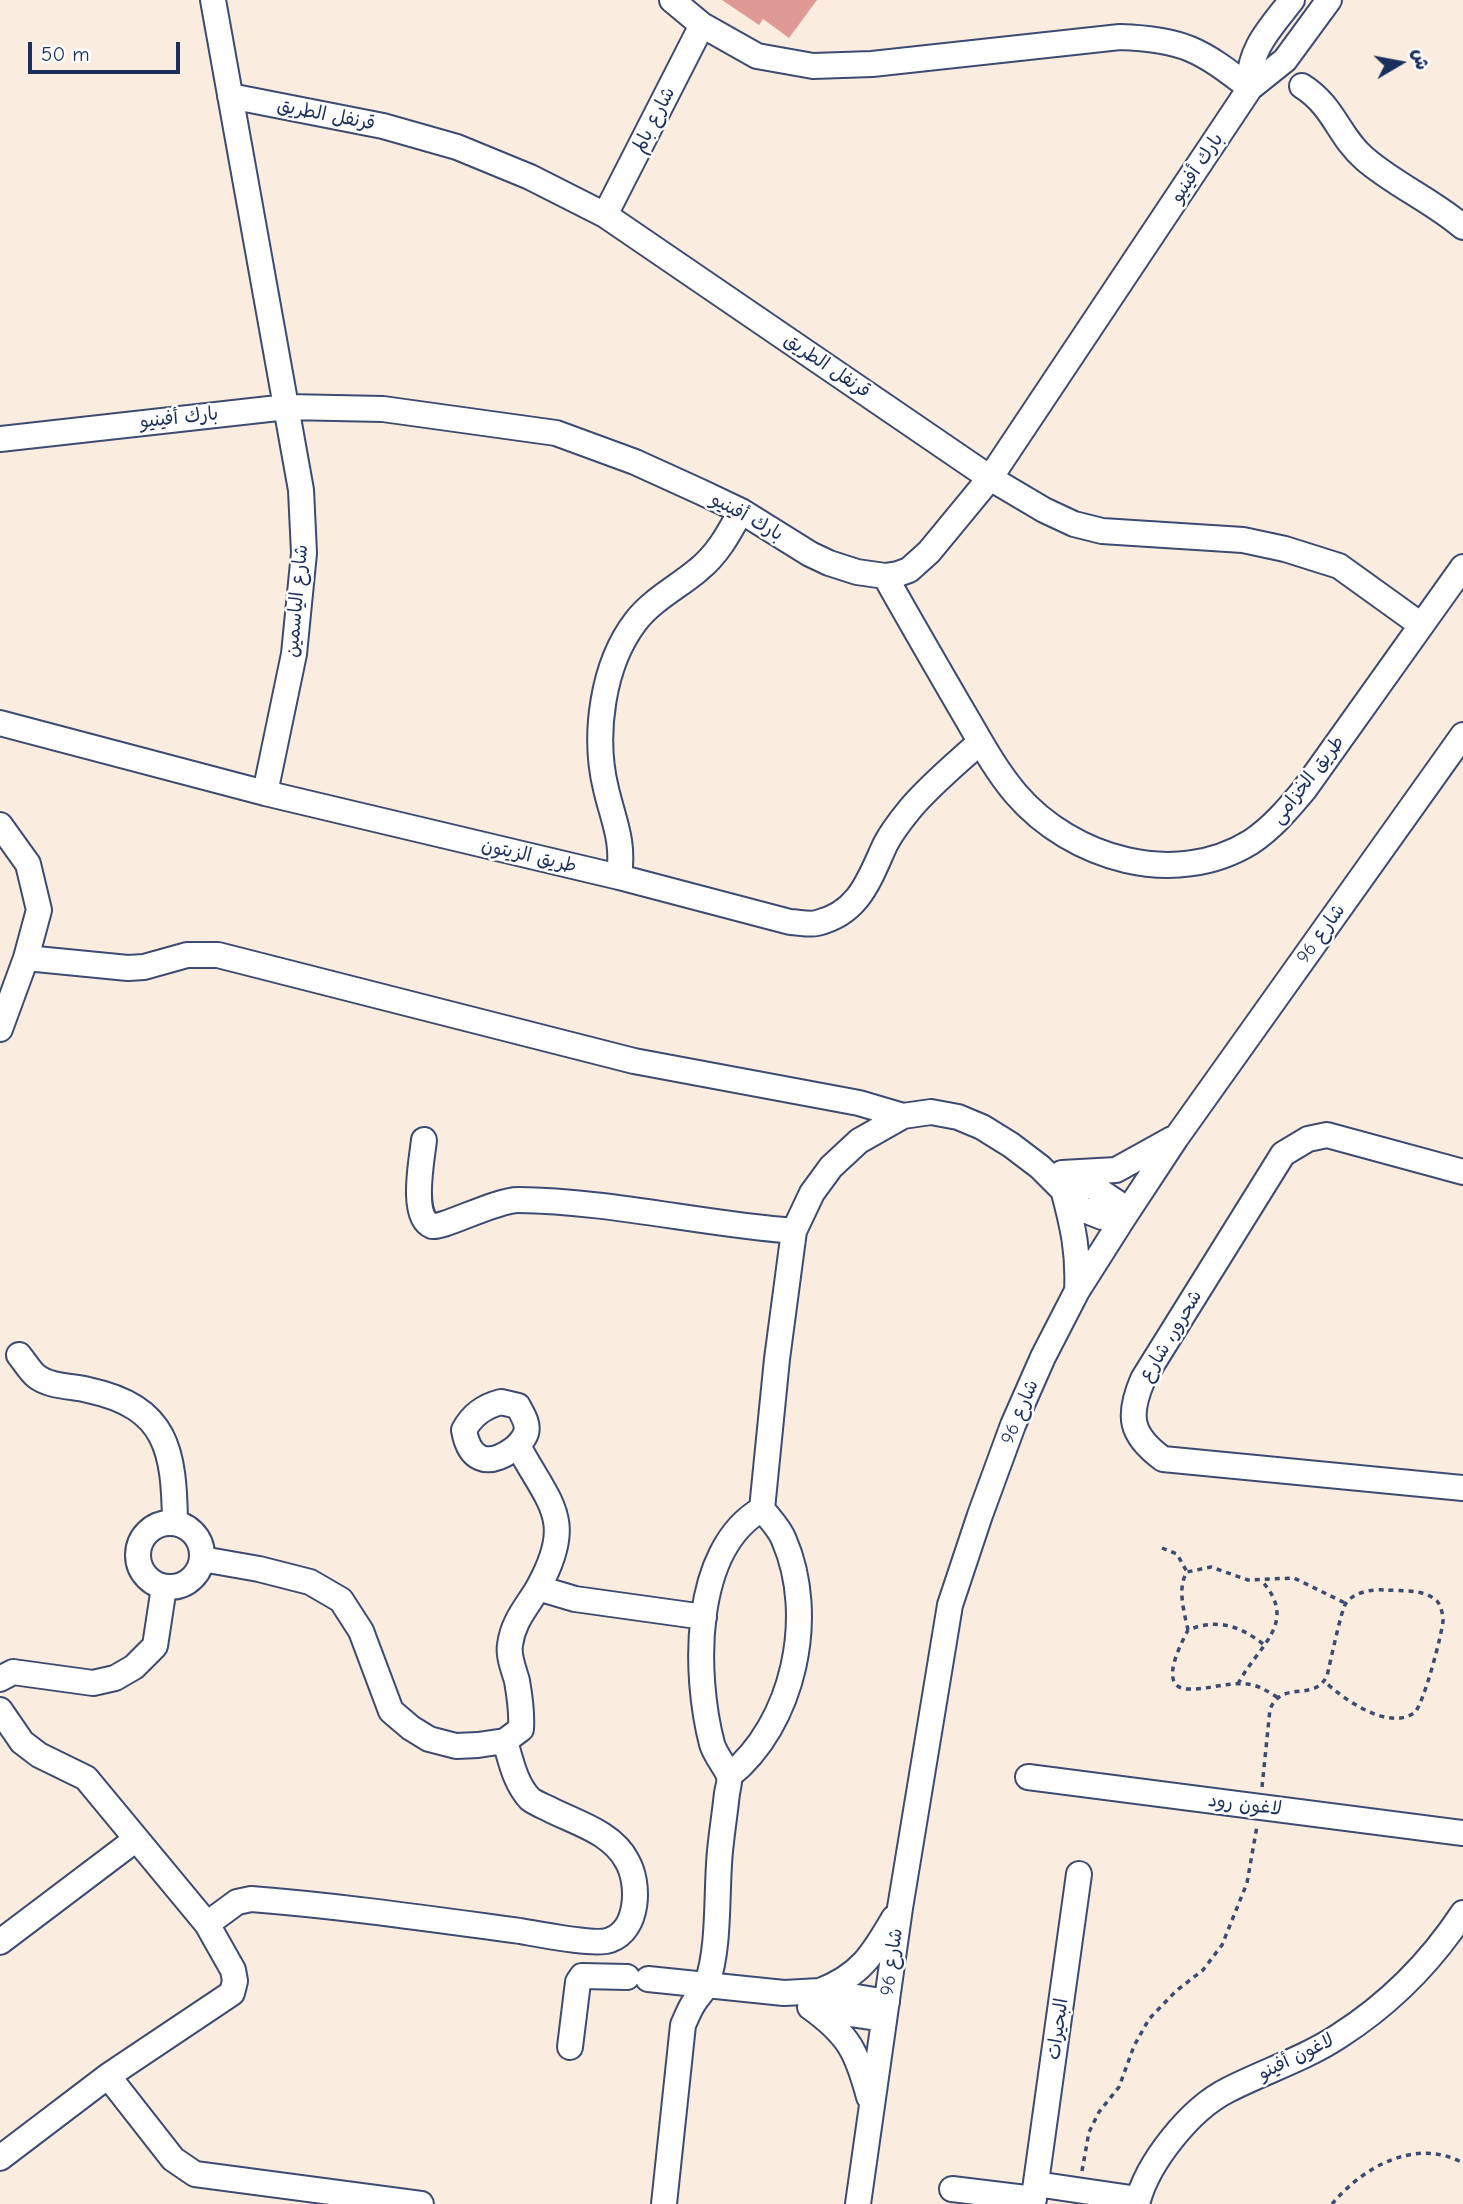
<!DOCTYPE html>
<html>
<head>
<meta charset="utf-8">
<style>
  body { margin:0 }
  #map { position:relative; width:1463px; height:2204px; overflow:hidden; background:#faecde; font-family:"Comic Neue","Playpen Sans Arabic",sans-serif }
  canvas { display:block }
  .north { position:absolute; left:1365px; top:28px; width:70px; height:70px; -webkit-text-stroke:5px #fff; paint-order:stroke; rotate:80deg; font-size:19px; font-weight:700; line-height:28px; text-align:center; color:#1b2f5e }
  .north::after { content:''; display:block; margin:auto; width:24px; height:32px; background:#1b2f5e; clip-path:polygon(50% 0,100% 100%,50% 72%,0 100%) }
  .scale { position:absolute; left:28px; top:42px; width:152px; height:32px; box-sizing:border-box; border:4px solid #1b2f5e; border-top:0; padding-left:9px; font-size:21px; line-height:24px; white-space:nowrap; color:#1b2f5e; -webkit-text-stroke:5px #fff; paint-order:stroke }
</style>
</head>
<body>
<div id="map">
<canvas width="1463" height="2204"></canvas>
<div class="north">ش</div>
<div class="scale">50 m</div>
</div>
<script>
const ctx = document.querySelector('canvas').getContext('2d');
ctx.lineJoin = 'round';
function fillPath(path, color) { ctx.fillStyle = color; ctx.fill(path, 'evenodd'); }
function stroke(path, color, width, dash) { ctx.strokeStyle = color; ctx.lineWidth = width; ctx.lineCap = dash ? 'butt' : 'round'; ctx.setLineDash(dash || []); ctx.stroke(path); }
function drawText(font, color, halo, rows, align = 'center') {
  ctx.font = font + ' "Comic Neue","Playpen Sans Arabic",sans-serif'; ctx.lineWidth = 5; ctx.setLineDash([]); ctx.textBaseline = 'middle'; ctx.strokeStyle = halo; ctx.fillStyle = color; for (const [text, x, y, turn = 0] of rows) {
    ctx.save(); ctx.translate(x, y); ctx.rotate((+turn || 0) * Math.PI / 180); ctx.textAlign = isNaN(turn) ? turn : align; if (halo) ctx.strokeText(text, 0, 0); ctx.fillText(text, 0, 0); ctx.restore();
  }
}
fillPath(new Path2D(`
  M722,0H817L789,38L763,19L759,25Z`), '#e09a96');
const minor = new Path2D(`
  M213,0L301,490L304,553L294,654L265,793
  M672,0L702,25L757,56L813,66L872,64L1120,37C1183,39 1201,50 1250,88
  M1302,86C1335,107 1338,136 1365,159C1395,185 1433,201 1463,227
  M1250,88C1246,52 1271,27 1292,0
  M230,96L383,126L457,147L530,177L605,215L990,478L1044,510L1074,524L1102,531L1243,540L1285,549L1339,566L1421,625
  M605,215L702,25
  M0,439L287,407L383,409L556,433L635,462L701,492L741,511L810,554L829,563L857,572L885,576L898,574L909,570L929,552L990,478L1250,88L1285,60L1329,0
  M885,576C909,619 934,662 959,705C977,735 993,767 1016,794C1072,859 1175,889 1251,842C1272,828 1288,809 1304,790L1463,567
  M0,723L265,793L619,877L790,922C798,922 809,925 817,923C859,913 869,880 885,845C891,833 901,820 910,809C930,785 956,764 980,742
  M0,825L28,864L39,910L26,958L0,1029
  M619,877C624,840 614,823 606,789C593,736 602,665 636,621C652,600 678,587 698,570C718,554 729,533 741,511
  M26,958L128,968L144,967L187,955H218L634,1061L859,1103L903,1116
  M424,1140C422,1159 410,1217 432,1226C441,1229 496,1200 518,1200C609,1201 702,1224 794,1231
  M1463,1172L1327,1135L1308,1139L1283,1154L1143,1379C1127,1416 1130,1435 1163,1459L1463,1488
  M1062,1173L1116,1170L1172,1139
  M1068,1175L1089,1184L1128,1210
  M1063,1189C1073,1226 1079,1253 1077,1291
  M19,1355C24,1361 30,1371 36,1376C50,1387 72,1386 88,1390C168,1407 174,1451 175,1523
  M501,1402L518,1406C522,1414 529,1424 526,1433C524,1439 517,1447 512,1450C486,1468 469,1459 464,1430C472,1415 485,1406 501,1402Z
  M138 1555a32 32 0 1 1 64 0a32 32 0 1 1-64 0Z
  M202,1559L259,1569L310,1582L341,1600L361,1631L391,1711L411,1728L429,1739L456,1746L478,1745L505,1741L521,1729C522,1713 520,1698 517,1681C514,1670 508,1656 510,1645C513,1621 527,1607 538,1588C576,1520 550,1505 518,1446
  M538,1588L575,1599L704,1617
  M0,1679L13,1672L93,1683L115,1678L134,1667L155,1646L164,1587
  M0,1710L22,1742L39,1755L86,1778L207,1924L233,1970L235,1981L232,1993L108,2076L0,2158
  M729,1776C794,1724 817,1616 784,1540C780,1529 770,1519 762,1509
  M1028,1777L1463,1833
  M207,1924L237,1902L251,1899C341,1906 431,1919 520,1931C538,1934 596,1946 610,1940C639,1930 640,1883 627,1861C612,1832 576,1823 549,1809C543,1806 535,1803 530,1799C515,1783 511,1761 505,1741
  M0,1942L135,1840
  M648,1979L784,1993L820,1991L887,2002
  M820,1991C861,1975 873,1954 894,1918
  M810,2007C849,2035 857,2052 869,2097
  M816,2009L884,2019
  M570,2047L578,1982L582,1976L627,1977
  M108,2076L173,2159L195,2174L421,2204
  M1036,2184L1138,2199
  M952,2189L1034,2199
  M664,2204L683,2025C687,2016 690,2008 695,2001C699,1995 705,1990 707,1983C720,1947 716,1891 720,1851C722,1831 725,1812 727,1793C728,1788 730,1781 729,1777C728,1770 715,1755 712,1744C694,1675 691,1550 762,1509L777,1359L794,1231L812,1193L831,1167L859,1141L903,1116L931,1112L958,1117L982,1127L1011,1145L1040,1167L1082,1209L1102,1217L1122,1220
  M858,2204L900,1908L950,1605L980,1515L1013,1425L1043,1357L1077,1291L1122,1220L1176,1138L1463,735
  M1033,2204L1079,1874
  M1137,2204C1147,2163 1190,2109 1228,2090C1265,2071 1304,2059 1339,2036C1389,2004 1430,1963 1463,1913`);
stroke(minor, '#3c4b71', 28);
stroke(new Path2D(`
  M1162,1548L1177,1554L1187,1572
  M1188,1630C1184,1612 1177,1587 1187,1572L1211,1567L1248,1580L1294,1578L1345,1603
  M1263,1644C1240,1626 1217,1618 1188,1630C1182,1642 1157,1687 1187,1689C1207,1690 1227,1682 1247,1684C1258,1685 1267,1691 1277,1697
  M1238,1684C1258,1645 1300,1623 1261,1580
  M1262,1787L1270,1709C1283,1679 1313,1703 1327,1676C1330,1664 1341,1610 1346,1603C1354,1592 1372,1589 1385,1590C1401,1591 1425,1589 1437,1601C1441,1606 1443,1614 1443,1621C1442,1634 1423,1707 1414,1713C1388,1731 1343,1699 1324,1681
  M1082,2171L1089,2132L1099,2112L1119,2087L1134,2046L1149,2019L1176,1991L1203,1970L1222,1945L1247,1883L1257,1826
  M1332,2204C1363,2167 1416,2137 1463,2163`), '#3c4b71', 3.5, [5, 5]);
stroke(minor, '#fff', 24);
drawText('19px', '#1b2f5e', '#fff', [
  ["قرنفل الطريق",326,115,11],
  ["شارع بالم",654,120,-63],
  ["بارك أفينيو",1197,168,-56],
  ["قرنفل الطريق",827,366,34],
  ["بارك أفينيو",179,418,-6],
  ["بارك أفينيو",747,517,29],
  ["شارع الياسمين",297,601,-85],
  ["طريق الخزامى",1308,780,-52],
  ["طريق الزيتون",529,856,13],
  ["شارع 96",1321,934,-54],
  ["شحرور، شارع",1171,1336,-59],
  ["شارع 96",1020,1412,-67],
  ["لاغون رود",1245,1805,7],
  ["شارع 96",892,1962,-82],
  ["البحيرات",1058,2029,-82],
  ["لاغون أفينو",1296,2057,-26]
]);
</script>
</body>
</html>
